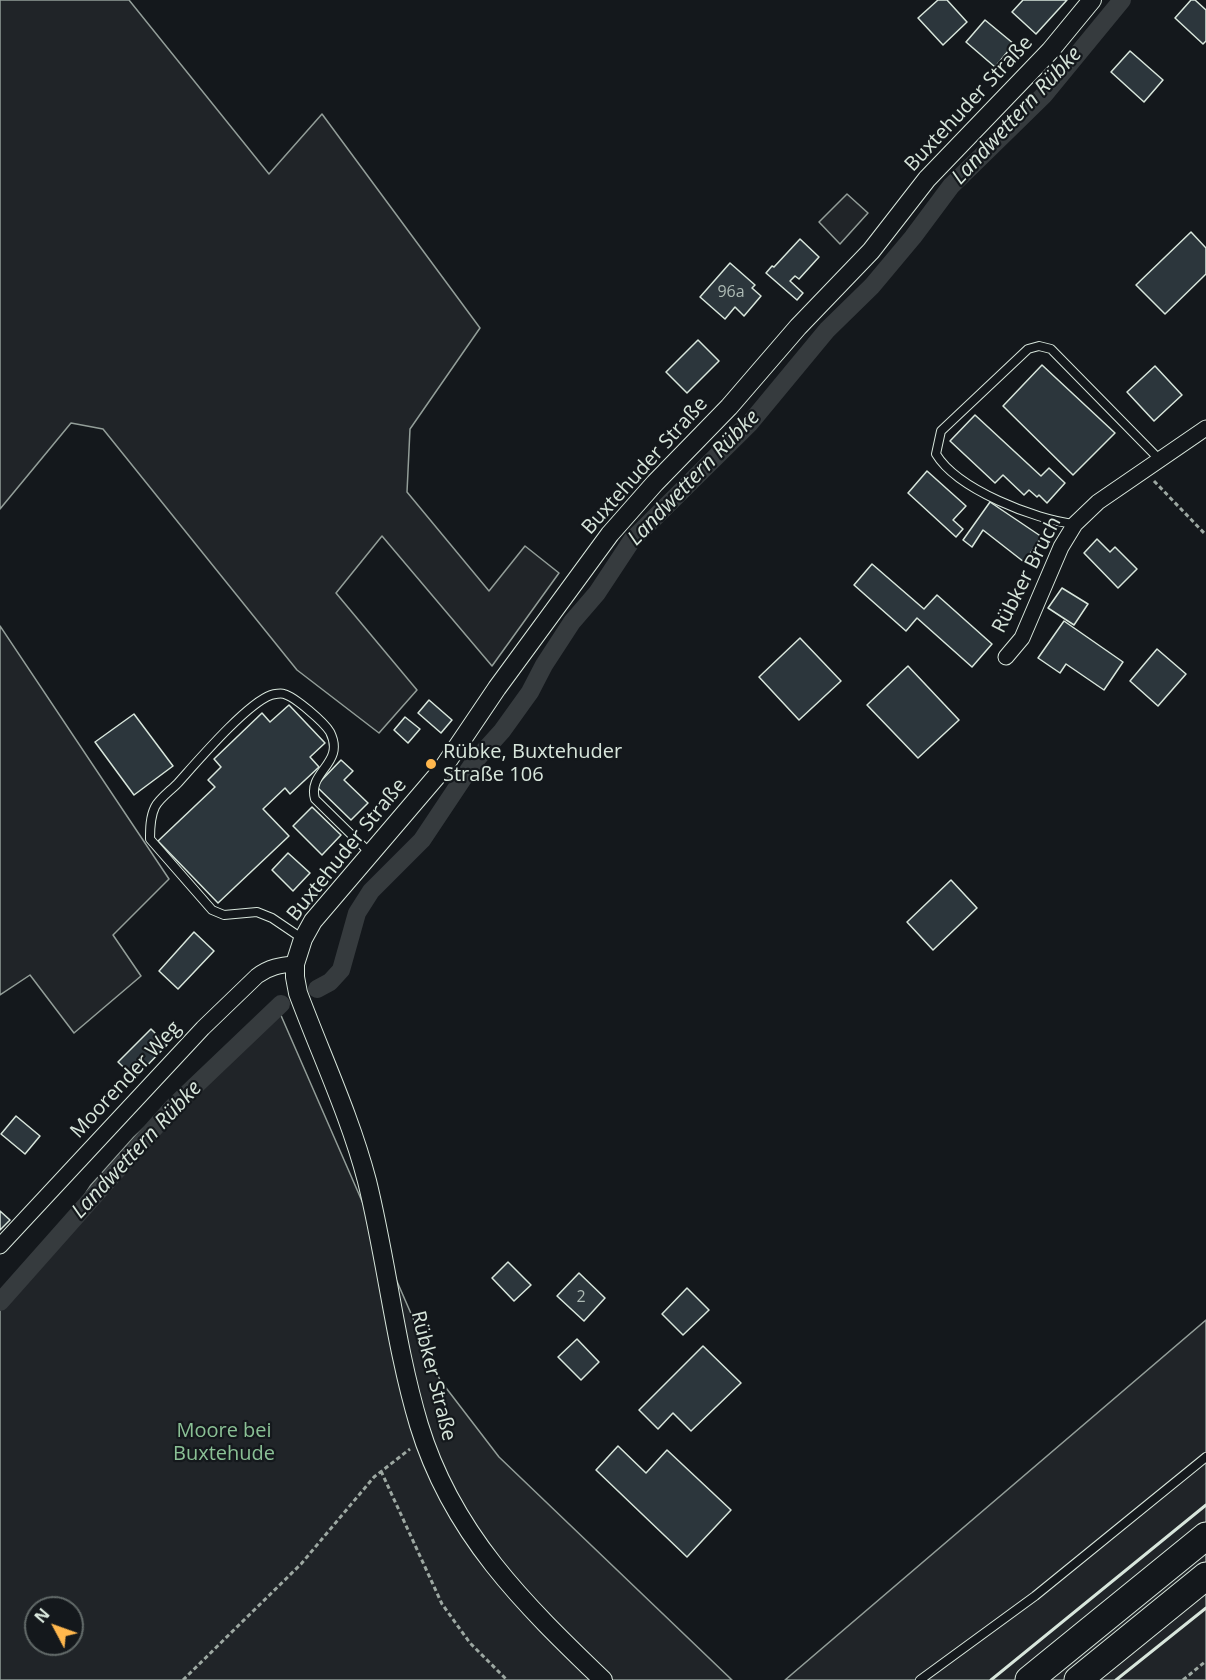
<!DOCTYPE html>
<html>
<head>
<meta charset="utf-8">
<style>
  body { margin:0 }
  #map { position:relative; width:1206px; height:1680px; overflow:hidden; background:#14181c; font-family:"Open Sans",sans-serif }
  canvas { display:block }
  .north { position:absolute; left:24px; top:1596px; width:60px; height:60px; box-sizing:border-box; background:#14181c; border:2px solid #626a69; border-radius:50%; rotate:311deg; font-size:16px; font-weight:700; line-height:24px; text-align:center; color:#d8e6dc }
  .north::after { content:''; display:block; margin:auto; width:21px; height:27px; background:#ffb74d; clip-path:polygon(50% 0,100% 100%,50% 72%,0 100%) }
</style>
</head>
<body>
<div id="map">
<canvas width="1206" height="1680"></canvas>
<div class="north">N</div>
</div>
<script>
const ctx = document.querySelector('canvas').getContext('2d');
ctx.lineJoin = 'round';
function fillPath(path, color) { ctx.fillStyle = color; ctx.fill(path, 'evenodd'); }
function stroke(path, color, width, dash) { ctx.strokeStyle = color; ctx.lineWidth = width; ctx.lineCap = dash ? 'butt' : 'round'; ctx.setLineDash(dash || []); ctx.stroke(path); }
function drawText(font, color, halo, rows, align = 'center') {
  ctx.font = font + ' "Open Sans",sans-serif'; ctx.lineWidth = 4.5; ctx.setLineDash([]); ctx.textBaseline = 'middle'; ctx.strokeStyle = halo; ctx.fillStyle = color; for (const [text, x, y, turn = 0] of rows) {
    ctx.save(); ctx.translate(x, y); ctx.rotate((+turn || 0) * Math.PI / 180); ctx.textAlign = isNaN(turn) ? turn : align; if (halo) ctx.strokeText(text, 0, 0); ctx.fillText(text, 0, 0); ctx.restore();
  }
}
const green = new Path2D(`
  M0,0H129L269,174L322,114L480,328L410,429L407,492L489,591L525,546L559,573L492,666L382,536L336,593L417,690L379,733L297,670L103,429L71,423L0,509Z
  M847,194L868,213L840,244L819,222Z
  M0,626L169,879L113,935L141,976L74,1033L30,975L0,995Z
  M276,1004L440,1380L499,1457L732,1680H0V1298L69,1219L91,1185L134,1137ZM36,1608H72V1644H36Z
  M1206,1320V1680H785Z`);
fillPath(green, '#202428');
stroke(green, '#939e99', 1.5);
stroke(new Path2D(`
  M317,989L330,982L341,970L357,913L371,891L422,840L474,762L502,731L530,692L544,665L572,622L597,593L632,540L750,423L827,330L872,286L913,237L951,186L1044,95L1122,0
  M0,1302L173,1107L281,1004`), '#363b3e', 18);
const building = new Path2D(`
  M938,0H947L967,22L943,45L918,18Z
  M1023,0H1067L1036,34L1012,12Z
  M1191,0H1195L1206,10V41L1203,44L1175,18Z
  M985,20L1014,44L995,67L966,42Z
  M1130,51L1163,80L1144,102L1111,72Z
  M1191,232L1206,248V274L1165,314L1136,285Z
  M800,239L819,257L799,279L795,276L790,281L803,293L797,300L766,273L772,266L774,267Z
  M730,263L755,285L752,288L761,296L744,316L735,307L725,319L700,297Z
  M698,340L719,361L687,393L666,372Z
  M1042,365L1115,433L1073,475L1003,406Z
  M1155,366L1182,395L1154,421L1127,392Z
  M975,415L1041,476L1049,468L1065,483L1047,503L1039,495L1037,497L1029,490L1024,495L1003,475L995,483L950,441Z
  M927,471L966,506L953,520L963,529L956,537L908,493Z
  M990,502L1042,537L1024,562L983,530L972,547L963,540Z
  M1097,539L1110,552L1115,547L1137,569L1118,588L1084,553Z
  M872,564L924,609L937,595L992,644L972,667L917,618L906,631L854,585Z
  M1062,588L1088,604L1074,625L1048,608Z
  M1064,621L1123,662L1104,690L1066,664L1060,673L1038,658Z
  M800,638L841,681L799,720L759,677Z
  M1157,649L1186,674L1158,706L1130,681Z
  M908,666L959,720L918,758L867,705Z
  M429,700L452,720L441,733L418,713Z
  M289,705L325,743L310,757L319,767L290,794L285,788L263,809L289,836L218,903L158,841L215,787L208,780L221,767L214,759L262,713L270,722Z
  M134,714L173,766L134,795L95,742Z
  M405,717L420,729L408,743L394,730Z
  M341,760L353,771L344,780L368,803L351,820L316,786Z
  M312,807L341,835L322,855L293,826Z
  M288,853L310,873L293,891L272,870Z
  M951,880L977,908L933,950L907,922Z
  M194,932L214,951L178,989L159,971Z
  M151,1029L167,1045L135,1078L118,1062Z
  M16,1116L40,1136L25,1154L1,1134Z
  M0,1211L10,1220L0,1230Z
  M508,1262L531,1285L514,1301L492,1278Z
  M579,1273L605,1298L584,1321L557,1296Z
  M687,1288L709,1310L683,1335L662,1314Z
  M577,1339L599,1362L581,1380L558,1357Z
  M703,1346L741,1383L691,1431L673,1413L658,1429L639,1410Z
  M618,1446L646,1473L667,1450L731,1510L687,1557L596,1470Z`);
fillPath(building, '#2c363c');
stroke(building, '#d8e6dc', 1.5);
const service = new Path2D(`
  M1075,524C1035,520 957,489 936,454L941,431L1028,349L1039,346L1051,349L1160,460
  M303,939L272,918L257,912L224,915L212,910L150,839C150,829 150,817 155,807C159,799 170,791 177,784C196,763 246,704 271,695C274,694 281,693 284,694C295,697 324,722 330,732C346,764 307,771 315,799L371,854
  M920,1680L1035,1596L1206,1457`);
const minor = new Path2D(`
  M1006,657L1022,638L1061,547L1075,524L1098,502L1206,428
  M0,1246L203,1028L257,976C269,967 280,965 295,964`);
const tertiary = new Path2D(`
  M603,1680C524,1604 452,1534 419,1425C395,1345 387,1262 367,1181C350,1116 321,1055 298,993L295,977V964L303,939L313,921L441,771L497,688L610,534L655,483L729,407L798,327L871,251L927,179L1050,51L1092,0`);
const motorway = new Path2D(`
  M1029,1680L1206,1536
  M1078,1680L1206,1576`);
stroke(service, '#d8e6dc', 10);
stroke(minor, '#d8e6dc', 17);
stroke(tertiary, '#d8e6dc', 20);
stroke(motorway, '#d8e6dc', 29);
stroke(new Path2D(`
  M1154,481L1206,535
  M381,1471L442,1604L470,1643L507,1680
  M183,1680L301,1564L374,1477L410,1449
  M1183,1680L1206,1661`), '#9da8a2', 3, [4.5, 3]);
stroke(service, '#14181c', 8);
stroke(minor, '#14181c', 15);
stroke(tertiary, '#14181c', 18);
stroke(motorway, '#14181c', 27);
stroke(new Path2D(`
  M991,1680L1206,1505
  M1116,1680L1206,1608`), '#d8e6dc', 3);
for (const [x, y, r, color] of [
  [431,764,6,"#ffb74d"]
]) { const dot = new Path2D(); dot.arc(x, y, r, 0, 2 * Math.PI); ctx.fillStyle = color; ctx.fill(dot); stroke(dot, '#14181c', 2); }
drawText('16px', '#adbab4', null, [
  ["96a",731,292],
  ["2",581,1297]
]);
drawText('20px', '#d8e6dc', '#14181c', [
  ["Buxtehuder Straße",969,104,-47],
  ["Buxtehuder Straße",645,466,-48],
  ["Rübker Bruch",1027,575,-63],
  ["Buxtehuder Straße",347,850,-51],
  ["Moorender Weg",126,1080,-47],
  ["Rübker Straße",433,1376,76]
]);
drawText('20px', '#d8e6dc', '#14181c', [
  ["Rübke, Buxtehuder",443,752],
  ["Straße 106",443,775]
], 'left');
drawText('20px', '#8ac095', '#14181c', [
  ["Moore bei",224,1431],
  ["Buxtehude",224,1454]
]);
drawText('italic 21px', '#d8e6dc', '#14181c', [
  ["Landwettern Rübke",1017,116,-47],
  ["Landwettern Rübke",694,478,-46],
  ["Landwettern Rübke",137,1150,-47]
]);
</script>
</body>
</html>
